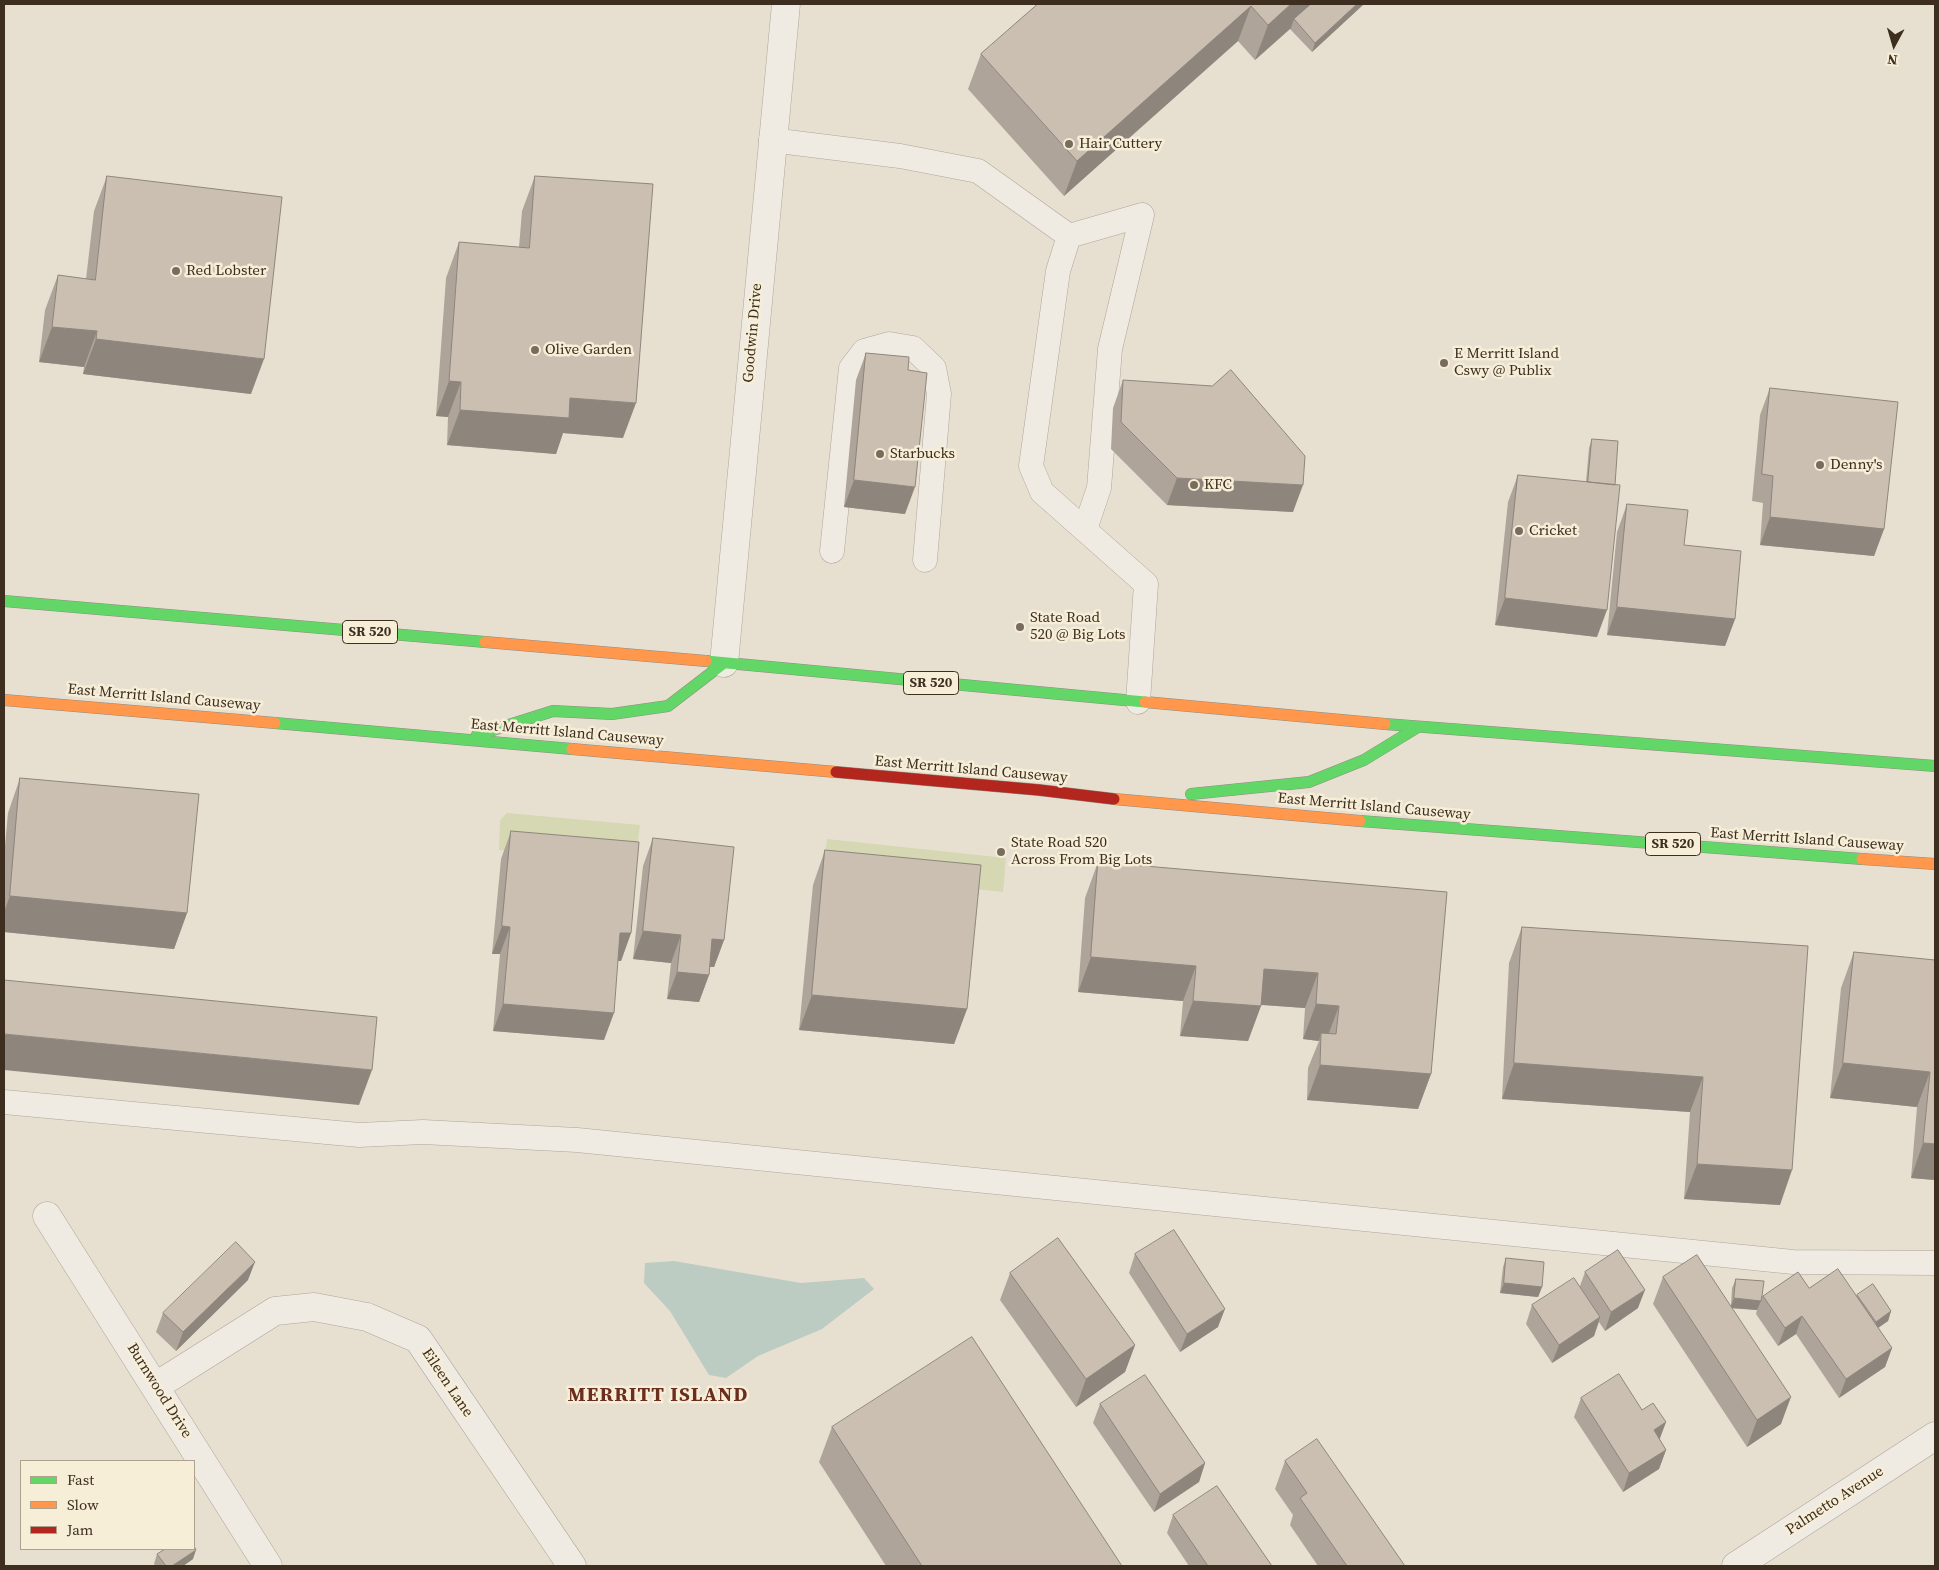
<!DOCTYPE html>
<html>
<head>
<meta charset="utf-8">
<style>
  body { margin:0 }
  #map { position:relative; width:1939px; height:1570px; overflow:hidden; background:#e7e0d1; font-family:"Source Serif 4",serif }
  canvas { display:block }
  .frame { position:absolute; inset:0; border:5px solid #3d2e20; pointer-events:none }
  .legend { position:absolute; left:20px; top:1460px; width:175px; height:90px; box-sizing:border-box; background:#f7eed8; border:1px solid #ada18e; margin:0; padding:6px 9px; list-style:none; font-size:15px; color:#3d2e20 }
  .legend li { display:flex; align-items:center; gap:10px; height:25px }
  .legend b { width:25px; border:1px solid #ada18e }
  .north { position:absolute; left:1869px; top:20px; width:50px; height:50px; -webkit-text-stroke:4px #f7eed8; paint-order:stroke; rotate:186deg; font-size:14px; font-weight:700; line-height:20px; text-align:center; color:#3d2e20 }
  .north::after { content:''; display:block; margin:auto; width:18px; height:22px; background:#3d2e20; clip-path:polygon(50% 0,100% 100%,50% 72%,0 100%) }
</style>
</head>
<body>
<div id="map">
<canvas width="1939" height="1570"></canvas>
<div class="frame"></div>
<ul class="legend">
<li><b style="height:6px;background:#63d668"></b>Fast</li>
<li><b style="height:6px;background:#ff974d"></b>Slow</li>
<li><b style="height:6px;background:#b3261e"></b>Jam</li>
</ul>
<div class="north">N</div>
</div>
<script>
const ctx = document.querySelector('canvas').getContext('2d');
ctx.lineJoin = 'round';
function fillPath(path, color) { ctx.fillStyle = color; ctx.fill(path, 'evenodd'); }
function stroke(path, color, width, dash) { ctx.strokeStyle = color; ctx.lineWidth = width; ctx.lineCap = dash ? 'butt' : 'round'; ctx.setLineDash(dash || []); ctx.stroke(path); }
function drawText(font, color, halo, rows, align = 'center') {
  ctx.font = font + ' "Source Serif 4",serif'; ctx.lineWidth = 5; ctx.setLineDash([]); ctx.textBaseline = 'middle'; ctx.strokeStyle = halo; ctx.fillStyle = color; for (const [text, x, y, turn = 0] of rows) {
    ctx.save(); ctx.translate(x, y); ctx.rotate((+turn || 0) * Math.PI / 180); ctx.textAlign = isNaN(turn) ? turn : align; if (halo) ctx.strokeText(text, 0, 0); ctx.fillText(text, 0, 0); ctx.restore();
  }
}
fillPath(new Path2D(`
  M507,813L640,825L635,865L499,850L500,820Z
  M827,839L1006,858L1003,892L823,873Z`), '#d6d7b3');
fillPath(new Path2D(`
  M674,1261L801,1283L864,1278L874,1289L822,1329L758,1356L726,1378L709,1375L670,1311L644,1283L645,1263Z`), '#bcccc2');
const lane = new Path2D(`
  M771,140L900,156L978,171L1069,236
  M1069,236L1058,271L1031,466L1042,492L1146,584L1138,702
  M1069,236L1142,215
  M1085,529L1099,488L1110,349L1142,215
  M832,551L851,368L864,351L889,344L913,348L934,368L939,394L925,560
  M4,1102L359,1135L423,1132L577,1140L1793,1262L1935,1263`);
const street = new Path2D(`
  M724,663L786,4
  M47,1216L268,1566
  M156,1386L275,1311L314,1307L367,1317L418,1339L572,1566
  M1736,1566L1935,1436`);
const fast = new Path2D(`
  M4,601L485,642
  M706,661L1145,702
  M275,723L572,749
  M1385,724L1935,766
  M477,735L553,711L612,714L668,706L724,663
  M1191,794L1309,782L1364,760L1418,727
  M1360,821L1862,859`);
const slow = new Path2D(`
  M485,642L706,661
  M4,700L275,723
  M1145,702L1385,724
  M572,749L836,772
  M1114,799L1360,821
  M1862,859L1935,864`);
const jam = new Path2D(`
  M836,772L1039,790L1114,799`);
stroke(lane, '#ada599', 25);
stroke(street, '#ada599', 29);
stroke(fast, '#928b80', 12);
stroke(slow, '#928b80', 12);
stroke(jam, '#928b80', 12);
stroke(lane, '#efebe3', 24);
stroke(street, '#efebe3', 28);
stroke(fast, '#63d668', 11);
stroke(slow, '#ff974d', 11);
stroke(jam, '#b3261e', 11);
fillPath(new Path2D(`
  M1038,4H1364L1312,52L1290,29L1291,28L1255,60L1238,41L1064,196L968,89L981,54Z
  M107,176L251,394L83,374L84,367L39,362L45,310L58,275L86,279L94,211Z
  M535,176L623,438L563,433L556,454L447,445L448,417L436,416L446,278L459,242L519,247L522,211Z
  M866,353L905,514L844,507L856,380Z
  M1123,380L1293,512L1167,505L1111,449L1113,408Z
  M1770,388L1884,529L1874,556L1760,545L1763,503L1752,501L1760,415Z
  M1592,439L1597,637L1495,625L1508,502L1518,475L1586,482L1589,448Z
  M1627,504L1684,545L1735,619L1725,646L1607,635L1617,532Z
  M20,778L187,913L174,949L4,932V856L8,813Z
  M511,831L631,933L621,961H618L604,1040L493,1031L500,954H492L501,859Z
  M653,838L724,940L714,967H710L709,975L699,1002L667,999L671,963L633,959L643,866Z
  M825,850L967,1009L954,1044L799,1030L813,885Z
  M1098,862L1447,892L1431,1074L1418,1109L1307,1100L1308,1068L1319,1041L1303,1039L1305,1008L1261,1005L1248,1041L1180,1036L1183,1001L1078,992L1085,898Z
  M1522,927L1808,946L1780,1205L1684,1199L1690,1112L1502,1099L1509,963Z
  M1854,952L1935,960V1180L1911,1178L1917,1107L1830,1098L1841,988Z
  M1135,1254L1218,1327L1180,1352L1129,1273Z
  M1506,1258L1542,1287L1538,1297L1500,1293L1503,1267Z
  M1585,1272L1638,1308L1605,1331L1599,1322L1594,1336L1552,1363L1526,1324L1532,1305L1580,1286Z
  M1010,1273L1135,1345L1125,1372L1076,1407L1000,1300Z
  M1663,1277L1731,1306L1732,1288L1736,1279L1762,1296L1809,1288L1857,1296V1295L1891,1311L1888,1321L1878,1328L1892,1348L1885,1367L1839,1398L1796,1334L1778,1346L1756,1314L1757,1310L1732,1308L1781,1424L1747,1447L1653,1304Z
  M248,1280L176,1351L156,1332L163,1313Z
  M1581,1398L1642,1410L1666,1422L1659,1439L1666,1450L1659,1469L1623,1492L1574,1417Z
  M1100,1404L1205,1463L1199,1482L1154,1512L1093,1423Z
  M832,1427L1122,1566H886L819,1462Z
  M1285,1461L1405,1566H1318L1290,1525L1293,1515L1275,1489Z
  M1173,1515L1272,1566H1189L1167,1533Z
  M157,1554L193,1559L183,1566H156L154,1564Z`), '#afa499');
fillPath(new Path2D(`
  M1291,4H1317L1294,19L1291,28L1255,60L1268,25Z
  M1357,4H1364L1312,52L1315,43Z
  M1251,6L1238,41L1064,196L1077,161Z
  M52,327L97,331L84,367L39,362Z
  M96,339L264,359L251,394L83,374Z
  M449,381L461,382L448,417L436,416Z
  M570,398L636,403L623,438L563,433L556,454L447,445L460,410Z
  M1177,478L1303,485L1293,512L1167,505Z
  M854,480L915,487L905,514L844,507Z
  M1770,517L1884,529L1874,556L1760,545Z
  M1505,598L1607,610L1597,637L1495,625Z
  M1617,607L1735,619L1725,646L1607,635Z
  M10,896L187,913L174,949L4,932V912Z
  M502,926L510,927L500,954H492Z
  M643,931L681,935L671,963L633,959Z
  M620,933H631L621,961L610,960Z
  M712,939L724,940L714,967L702,966Z
  M1091,957L1196,966L1183,1001L1078,992Z
  M1264,969L1318,973L1305,1008L1251,1004Z
  M677,972L709,975L699,1002L667,999Z
  M812,995L967,1009L954,1044L799,1030Z
  M1193,1001L1261,1006L1248,1041L1180,1036Z
  M503,1004L614,1013L604,1040L493,1031Z
  M1316,1004L1339,1006L1326,1041L1321,1033L1319,1041L1303,1039Z
  M4,1034L372,1070L359,1105L4,1070Z
  M1514,1063L1703,1077L1690,1112L1502,1099Z
  M1843,1063L1930,1072L1917,1107L1830,1098Z
  M1320,1065L1431,1074L1418,1109L1307,1100Z
  M1923,1143L1935,1144V1180L1911,1178Z
  M1697,1164L1792,1170L1780,1205L1684,1199Z
  M255,1262L248,1280L176,1351L183,1332Z
  M1504,1283L1542,1287L1538,1297L1500,1293Z
  M1645,1290L1638,1308L1605,1331L1611,1312Z
  M1734,1298L1761,1301L1757,1310L1730,1308Z
  M1225,1309L1218,1327L1180,1352L1187,1334Z
  M1891,1311L1888,1321L1872,1332L1876,1322Z
  M1802,1316L1796,1334L1778,1346L1785,1328Z
  M1600,1317L1594,1336L1552,1363L1559,1345Z
  M1135,1345L1125,1372L1076,1407L1086,1379Z
  M1892,1348L1885,1367L1839,1398L1846,1379Z
  M1791,1397L1781,1424L1747,1447L1757,1420Z
  M1666,1422L1659,1441L1654,1430Z
  M1666,1450L1659,1469L1623,1492L1629,1473Z
  M1205,1463L1199,1482L1154,1512L1160,1494Z
  M196,1550L193,1559L183,1566H172Z`), '#8e867d');
const building = new Path2D(`
  M1038,4H1291L1268,25L1251,6L1077,161L981,54Z
  M1311,4H1357L1315,43L1294,19Z
  M107,176L282,197L264,359L96,339L97,331L52,327L58,275L95,280Z
  M535,176L653,184L636,403L570,398L569,418L460,410L461,382L449,381L459,242L529,248Z
  M866,353L909,357L908,370L927,373L915,487L854,480Z
  M1231,370L1305,456L1303,485L1177,478L1121,422L1123,380L1212,386Z
  M1770,388L1898,402L1884,529L1770,517L1773,476L1762,474Z
  M1592,439L1618,441L1615,485L1588,482Z
  M1518,475L1620,485L1607,610L1505,598Z
  M1627,504L1688,510L1684,545L1741,551L1735,619L1617,607Z
  M20,778L199,794L187,913L10,896Z
  M511,831L639,842L631,933H620L614,1013L503,1004L510,927L502,926Z
  M653,838L734,847L724,940L712,939L709,975L677,972L681,935L643,931Z
  M825,850L981,865L967,1009L812,995Z
  M1098,862L1447,892L1431,1074L1320,1065L1321,1033L1336,1034L1339,1006L1316,1004L1318,973L1264,969L1261,1006L1193,1001L1196,966L1091,957Z
  M1522,927L1808,946L1792,1170L1697,1164L1703,1077L1514,1063Z
  M1854,952L1935,960V1144L1923,1143L1930,1072L1843,1063Z
  M4,980L377,1017L372,1070L4,1034Z
  M1174,1230L1225,1309L1187,1334L1135,1254Z
  M1058,1238L1135,1345L1086,1379L1010,1273Z
  M236,1242L255,1262L183,1332L163,1313Z
  M1618,1250L1645,1290L1611,1312L1585,1272Z
  M1697,1255L1791,1397L1757,1420L1663,1277Z
  M1506,1258L1544,1262L1542,1287L1504,1283Z
  M1838,1269L1892,1348L1846,1379L1802,1316L1785,1328L1763,1296L1798,1272L1809,1288Z
  M1574,1278L1600,1317L1559,1345L1532,1305Z
  M1736,1279L1764,1281L1762,1296L1761,1301L1734,1298Z
  M1873,1284L1891,1311L1876,1322L1857,1295Z
  M972,1337L1122,1566H922L832,1427Z
  M1619,1374L1642,1410L1653,1403L1666,1422L1654,1430L1666,1450L1629,1473L1581,1398Z
  M1145,1375L1205,1463L1160,1494L1100,1404Z
  M1317,1439L1405,1566H1347L1300,1498L1307,1493L1285,1461Z
  M1217,1486L1272,1566H1208L1173,1515Z
  M194,1546L196,1550L172,1566H166L157,1554L165,1549H194Z`);
fillPath(building, '#cbbfb2');
stroke(building, '#8e867d', 1);
for (const [x, y, r, color] of [
  [1069,144,5,"#786c5e"],
  [176,271,5,"#786c5e"],
  [535,350,5,"#786c5e"],
  [1444,363,5,"#786c5e"],
  [880,454,5,"#786c5e"],
  [1820,465,5,"#786c5e"],
  [1194,485,5,"#786c5e"],
  [1519,531,5,"#786c5e"],
  [1020,627,5,"#786c5e"],
  [1001,852,5,"#786c5e"]
]) { const dot = new Path2D(); dot.arc(x, y, r, 0, 2 * Math.PI); ctx.fillStyle = color; ctx.fill(dot); stroke(dot, '#f7eed8', 2); }
for (const [x, y, w] of [
  [370,632,55],
  [931,683,55],
  [1673,844,55]
]) { const box = new Path2D(); box.roundRect(x - w / 2, y - 11.5, w, 23, 4); ctx.fillStyle = '#f7eed8'; ctx.fill(box); stroke(box, '#3d2e20', 1); }
drawText('bold 14px', '#3d2e20', null, [
  ["SR 520",370,632],
  ["SR 520",931,683],
  ["SR 520",1673,844]
]);
drawText('15px', '#3d2e20', '#f7eed8', [
  ["Hair Cuttery",1079,144],
  ["Red Lobster",186,271],
  ["Olive Garden",545,350],
  ["E Merritt Island",1454,354],
  ["Cswy @ Publix",1454,371],
  ["Starbucks",890,454],
  ["Denny's",1830,465],
  ["KFC",1204,485],
  ["Cricket",1529,531],
  ["State Road",1030,618],
  ["520 @ Big Lots",1030,635],
  ["State Road 520",1011,843],
  ["Across From Big Lots",1011,860]
], 'left');
drawText('15px', '#3d2e20', '#f7eed8', [
  ["Goodwin Drive",753,333,-85],
  ["East Merritt Island Causeway",164,698,5],
  ["East Merritt Island Causeway",567,733,5],
  ["East Merritt Island Causeway",971,770,5],
  ["East Merritt Island Causeway",1374,807,5],
  ["East Merritt Island Causeway",1807,840,4],
  ["Eileen Lane",447,1383,56],
  ["Burnwood Drive",159,1391,58],
  ["Palmetto Avenue",1835,1501,-33]
]);
ctx.letterSpacing = '1px';
drawText('bold 20px', '#6b2e1e', '#f7eed8', [
  ["MERRITT ISLAND",658,1396]
]);
ctx.letterSpacing = '0px';
</script>
</body>
</html>
